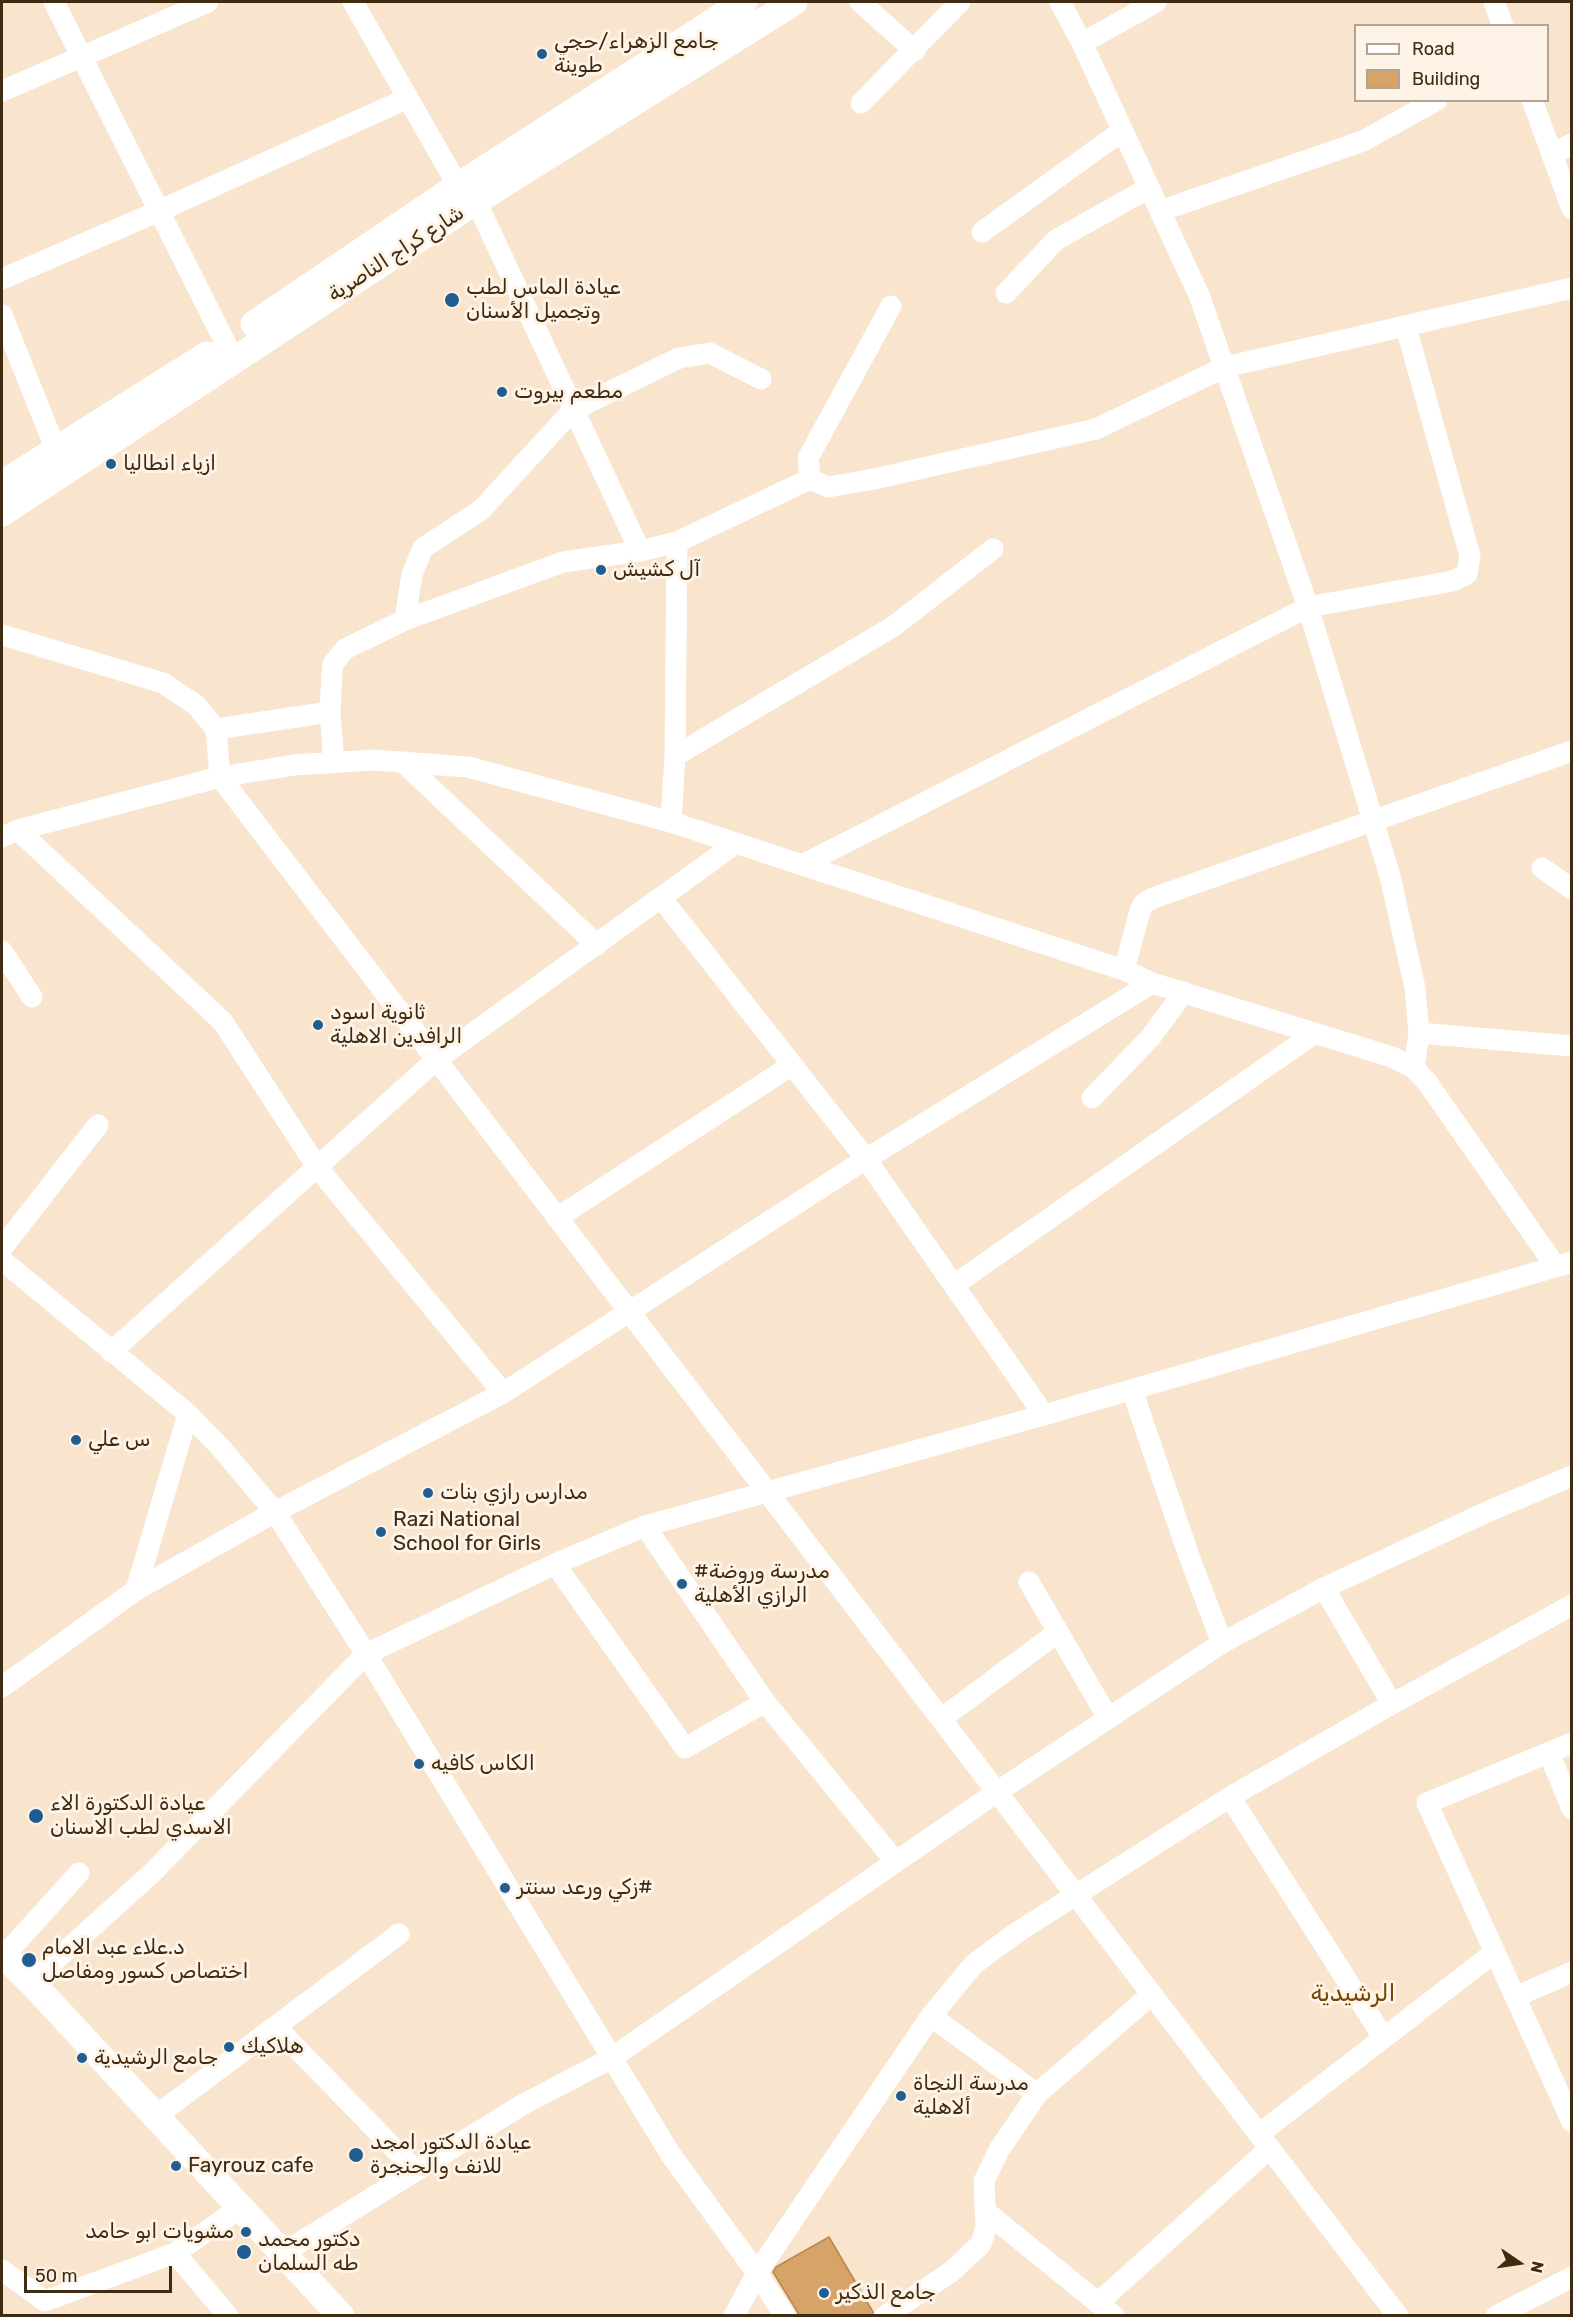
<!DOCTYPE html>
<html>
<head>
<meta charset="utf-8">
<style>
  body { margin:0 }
  #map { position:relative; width:1573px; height:2317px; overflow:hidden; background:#f9e4cd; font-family:Rubik,sans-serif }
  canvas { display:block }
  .frame { position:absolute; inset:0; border:3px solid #3f2b12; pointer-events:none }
  .legend { position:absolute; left:1354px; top:24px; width:195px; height:78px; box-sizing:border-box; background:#fef3e7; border:2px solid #b2a392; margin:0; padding:8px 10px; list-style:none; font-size:18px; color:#3f2b12 }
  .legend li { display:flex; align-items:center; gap:12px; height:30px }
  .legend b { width:30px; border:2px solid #b2a392 }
  .north { position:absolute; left:1489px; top:2233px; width:60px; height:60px; -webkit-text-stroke:4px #fef3e7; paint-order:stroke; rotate:103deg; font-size:16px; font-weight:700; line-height:24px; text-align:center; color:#3f2b12 }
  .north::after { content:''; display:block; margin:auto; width:21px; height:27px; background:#3f2b12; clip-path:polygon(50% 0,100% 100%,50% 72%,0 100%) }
  .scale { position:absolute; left:24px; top:2266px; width:148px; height:27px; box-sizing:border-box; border:3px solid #3f2b12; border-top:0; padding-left:8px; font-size:18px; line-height:21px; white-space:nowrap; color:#3f2b12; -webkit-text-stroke:4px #fef3e7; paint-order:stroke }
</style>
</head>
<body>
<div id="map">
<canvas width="1573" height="2317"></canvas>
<div class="frame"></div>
<ul class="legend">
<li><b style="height:8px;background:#fff"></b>Road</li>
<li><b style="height:16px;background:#d6a369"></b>Building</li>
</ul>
<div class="north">N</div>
<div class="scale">50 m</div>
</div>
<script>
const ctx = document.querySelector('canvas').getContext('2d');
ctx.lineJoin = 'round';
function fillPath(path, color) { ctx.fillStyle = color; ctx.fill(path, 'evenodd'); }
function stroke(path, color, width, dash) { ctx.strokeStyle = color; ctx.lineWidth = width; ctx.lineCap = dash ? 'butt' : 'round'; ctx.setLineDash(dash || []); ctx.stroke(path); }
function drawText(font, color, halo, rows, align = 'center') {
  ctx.font = font + ' Rubik,Cairo,sans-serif'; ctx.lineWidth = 6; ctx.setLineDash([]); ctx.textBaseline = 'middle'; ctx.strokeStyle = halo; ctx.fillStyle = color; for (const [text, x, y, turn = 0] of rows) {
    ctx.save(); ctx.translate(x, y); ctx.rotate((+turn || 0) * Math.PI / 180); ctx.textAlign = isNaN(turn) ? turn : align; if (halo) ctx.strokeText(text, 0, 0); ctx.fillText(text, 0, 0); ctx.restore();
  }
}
const building = new Path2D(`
  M829,2237L873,2312L872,2316H800L773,2272L776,2267Z`);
fillPath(building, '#d6a369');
stroke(building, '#ba884e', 1.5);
stroke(new Path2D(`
  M54,2L226,344
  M353,2L458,186
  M860,2L915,51
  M1060,2L1082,43L1199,295L1308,607L1390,876L1415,988L1419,1033L1414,1068
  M1494,2L1503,26
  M1082,43L1156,2
  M2,91L208,2
  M1532,100L1572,209
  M861,103L960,2
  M1552,154L1572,144
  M476,201L640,551
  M1160,211L1363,141L1437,100
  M982,232L1122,131
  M2,279L159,211L408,98
  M1006,293L1056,240L1147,189
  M2,315L56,450
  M810,479L808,458L891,306
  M405,620L412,574L423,548L481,510L573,410L679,358L710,353L761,379
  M2,635L163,683L196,705L216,729L330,712
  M216,729L220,777L1398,2316
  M675,756L894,626L993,549
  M403,762L597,945
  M334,763L330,712L332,673L333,664L345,649L405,620L563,562L640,551L677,542L810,479L828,487L874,479L1096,429L1225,367L1572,288
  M671,822L675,756L677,542
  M18,830L223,1022L317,1167L503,1393
  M2,837L18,830L220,777L294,765L374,760L468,767L671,822L1124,970L1152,983L1392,1057L1414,1068L1427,1082L1556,1267
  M804,864L1308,607L1453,581L1467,574L1470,556L1406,327
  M1542,868L1572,889
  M662,899L866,1159L1044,1415
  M2,951L32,997
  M1124,970L1140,911L1144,903L1153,898L1572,751
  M1419,1033L1572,1046
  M1092,1098L1150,1038L1184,992
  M557,1218L792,1065
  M2,1248L98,1125
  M2,1260L188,1414L221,1448L275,1512L366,1654L671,2155L757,2273L785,2316
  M954,1285L1315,1033
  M111,1352L436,1060L735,844
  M1132,1390L1189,1556L1222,1643
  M645,1526L765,1702L895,1861
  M555,1564L685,1748L765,1702
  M1029,1582L1108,1718
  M1324,1588L1392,1704
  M136,1590L188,1414
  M2,1687L136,1590L275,1512L503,1393L866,1159L1152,983
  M941,1719L1058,1632
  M1572,1743L1427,1803L1572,2122
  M1549,1753L1572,1809
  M1230,1797L1383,2037
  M4,1956L79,1873
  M31,1982L151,1874L366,1654L555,1564L645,1526L1044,1415L1572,1262
  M1515,1997L1572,1972
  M931,2016L1037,2094
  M276,2027L416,2171
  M156,2116L399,1934
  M1259,2134L1495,1952
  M985,2211L1114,2316
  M175,2253L228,2316
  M283,2253L522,2105L610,2059L997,1792L1222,1643L1324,1588L1489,1511L1572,1476
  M2,2270L45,2301L175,2253L240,2208
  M1099,2302L1270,2148
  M734,2316L757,2273L931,2016L974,1964L1016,1933L1230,1797L1392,1704L1572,1605
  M885,2316L951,2272L981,2244L986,2228L984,2181L999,2150L1037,2094L1152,1994
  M1496,2316L1572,2277`), '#fff', 21);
stroke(new Path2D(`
  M254,324L458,186L744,2
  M2,484L207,355
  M2,513L476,201L794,2
  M2,1954L31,1982L341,2316`), '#fff', 27);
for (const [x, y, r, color] of [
  [542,54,6,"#1f5d93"],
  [452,300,8,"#1f5d93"],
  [502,392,6,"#1f5d93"],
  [111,464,6,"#1f5d93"],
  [601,570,6,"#1f5d93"],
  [318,1025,6,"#1f5d93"],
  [76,1440,6,"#1f5d93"],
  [428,1493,6,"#1f5d93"],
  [381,1532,6,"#1f5d93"],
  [682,1584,6,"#1f5d93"],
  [419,1764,6,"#1f5d93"],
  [36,1816,8,"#1f5d93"],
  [505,1888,6,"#1f5d93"],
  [29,1960,8,"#1f5d93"],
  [229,2047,6,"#1f5d93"],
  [82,2058,6,"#1f5d93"],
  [901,2096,6,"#1f5d93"],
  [356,2155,8,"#1f5d93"],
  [176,2166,6,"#1f5d93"],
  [246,2232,6,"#1f5d93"],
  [244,2252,8,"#1f5d93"],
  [824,2293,6,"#1f5d93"]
]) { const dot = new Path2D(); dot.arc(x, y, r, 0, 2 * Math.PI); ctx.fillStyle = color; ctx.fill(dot); stroke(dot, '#fef3e7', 2); }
drawText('21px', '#3f2b12', '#fef3e7', [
  ["جامع الزهراء/حجي",554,42],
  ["طوينة",554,66],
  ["عيادة الماس لطب",466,288],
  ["وتجميل الأسنان",466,312],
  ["مطعم بيروت",514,392],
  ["ازياء انطاليا",123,464],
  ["آل كشيش",613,570],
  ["ثانوية اسود",330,1013],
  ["الرافدين الاهلية",330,1037],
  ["س علي",88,1440],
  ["مدارس رازي بنات",440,1493],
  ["Razi National",393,1520],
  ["School for Girls",393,1544],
  ["#مدرسة وروضة",694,1572],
  ["الرازي الأهلية",694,1596],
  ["الكاس كافيه",431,1764],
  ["عيادة الدكتورة الاء",50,1804],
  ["الاسدي لطب الاسنان",50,1828],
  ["زكي ورعد سنتر#",517,1888],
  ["د.علاء عبد الامام",42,1948],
  ["اختصاص كسور ومفاصل",42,1972],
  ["هلاكيك",241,2047],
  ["جامع الرشيدية",94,2058],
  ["مدرسة النجاة",913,2084],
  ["ألاهلية",913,2108],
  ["عيادة الدكتور امجد",370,2143],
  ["للانف والحنجرة",370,2167],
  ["Fayrouz cafe",188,2166],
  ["مشويات ابو حامد",234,2232,"right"],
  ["دكتور محمد",258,2240],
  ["طه السلمان",258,2264],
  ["جامع الذكير",836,2293]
], 'left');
drawText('21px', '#3f2b12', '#fef3e7', [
  ["شارع كراج الناصرية",396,254,-33]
]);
drawText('24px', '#754800', '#fef3e7', [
  ["الرشيدية",1353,1994]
]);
</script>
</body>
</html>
